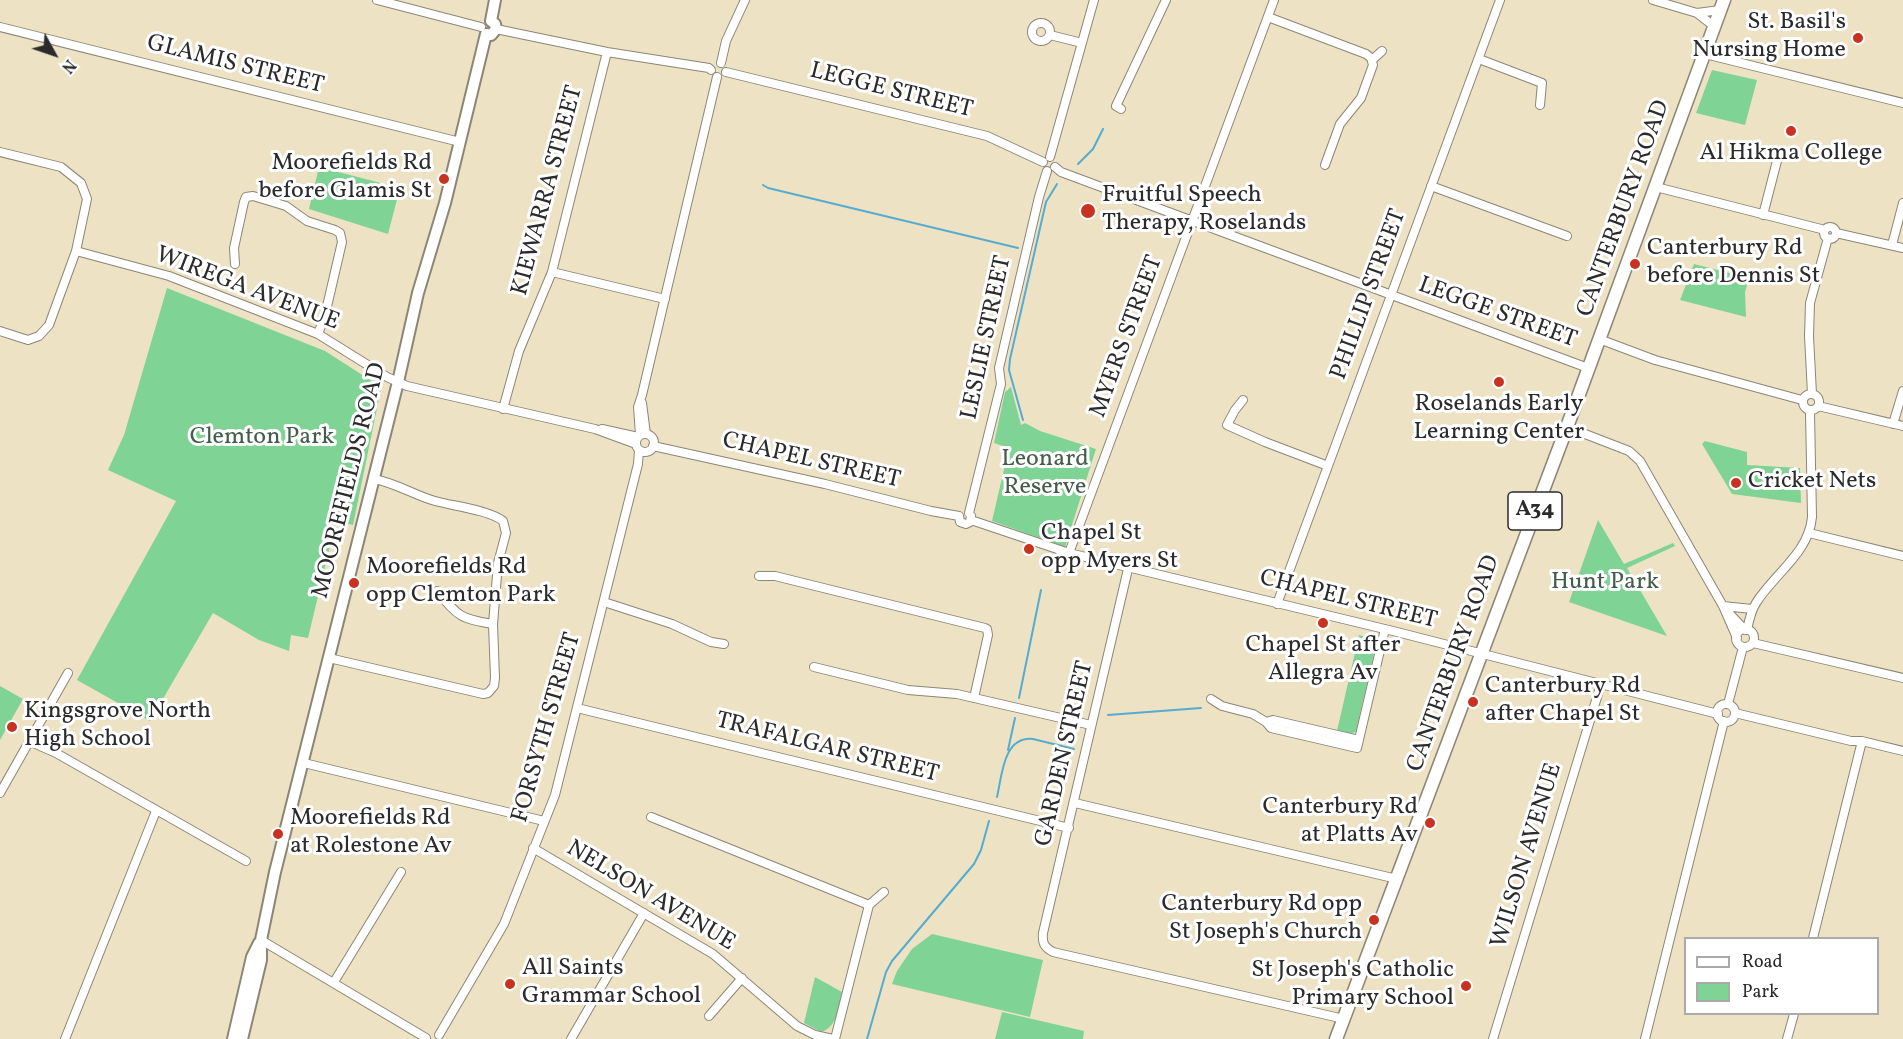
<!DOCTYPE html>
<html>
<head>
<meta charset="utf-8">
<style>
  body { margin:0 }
  #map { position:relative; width:1903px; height:1039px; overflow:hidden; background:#ede2c3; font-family:Vollkorn,serif }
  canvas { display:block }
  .legend { position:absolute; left:1684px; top:937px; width:195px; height:78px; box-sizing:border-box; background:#fff; border:2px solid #aaa; margin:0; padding:8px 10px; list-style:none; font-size:18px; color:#2b2b2b }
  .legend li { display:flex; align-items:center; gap:12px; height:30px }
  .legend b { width:30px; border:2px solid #aaa }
  .north { position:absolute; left:24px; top:24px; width:60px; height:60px; -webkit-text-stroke:4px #fff; paint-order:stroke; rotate:130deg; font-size:16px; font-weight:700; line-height:24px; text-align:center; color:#2b2b2b }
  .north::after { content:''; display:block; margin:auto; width:21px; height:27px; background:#2b2b2b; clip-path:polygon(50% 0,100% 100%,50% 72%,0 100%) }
</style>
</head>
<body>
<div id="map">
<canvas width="1903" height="1039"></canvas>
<ul class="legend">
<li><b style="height:8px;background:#fff"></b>Road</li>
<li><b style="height:16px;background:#7fd395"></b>Park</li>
</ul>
<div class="north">N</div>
</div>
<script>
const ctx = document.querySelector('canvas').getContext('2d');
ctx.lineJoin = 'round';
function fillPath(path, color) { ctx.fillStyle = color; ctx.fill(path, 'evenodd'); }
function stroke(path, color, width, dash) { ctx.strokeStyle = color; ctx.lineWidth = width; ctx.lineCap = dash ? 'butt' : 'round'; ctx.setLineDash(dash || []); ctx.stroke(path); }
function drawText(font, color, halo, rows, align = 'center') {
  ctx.font = font + ' Vollkorn,serif'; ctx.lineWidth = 6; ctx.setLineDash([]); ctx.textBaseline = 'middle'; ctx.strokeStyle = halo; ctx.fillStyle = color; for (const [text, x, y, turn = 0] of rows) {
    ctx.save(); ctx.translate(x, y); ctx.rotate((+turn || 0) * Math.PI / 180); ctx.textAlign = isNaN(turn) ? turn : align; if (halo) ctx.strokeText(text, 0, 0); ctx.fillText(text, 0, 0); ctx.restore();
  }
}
fillPath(new Path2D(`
  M1712,70L1757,80L1745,125L1696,113Z
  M319,167L400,188L388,234L309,209Z
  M1694,264L1749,278L1745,292L1746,317L1680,300Z
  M167,288L325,351L378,385L381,389L353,525L336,521L308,638L291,635L289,651L259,640L213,613L150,721L77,680L176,501L108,470L124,435Z
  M1011,387L1021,425L1025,423L1040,431L1096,449L1065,547L992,521L1009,448L994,443L1005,392Z
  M1705,441L1747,452V465L1800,468L1801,503L1732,494L1702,444Z
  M1598,520L1624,564L1673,543L1675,546L1627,568L1667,636L1569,602Z
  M1359,635L1377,640L1356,731L1352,734L1337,731Z
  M0,686L23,699L0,740Z
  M932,934L1043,960L1030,1017L892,984L897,971L912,949Z
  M815,977L842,992C838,1007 838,1027 821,1032L804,1023Z
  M1002,1012L1084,1031L1083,1039H995Z`), '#7fd395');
stroke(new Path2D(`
  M1078,164L1093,149L1103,129
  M763,185L768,188L1018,248
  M1023,420L1009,370L1010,359L1046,202L1057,184
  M1019,698L1041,590
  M1108,715L1201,708
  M1008,750L1015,718
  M997,797C1002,776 1003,736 1033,739L1074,749
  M867,1039L886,972L892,961L974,864L981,850L989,821`), '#55acd1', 2);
const minor = new Path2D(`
  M377,0L481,27
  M1653,0L1697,13L1720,10
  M1697,13L1715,27
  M1268,17L1366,54L1371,58L1373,65L1361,98L1340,124L1325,165
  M1032 32a9 9 0 1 1 18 0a9 9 0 1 1-18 0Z
  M0,27L460,142
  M496,29L607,52L709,68L711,70
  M1050,35L1082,43
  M1705,54L1903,103
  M1479,59L1542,83L1540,105
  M1372,60L1382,51
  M721,63L726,41L745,0
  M726,72L987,136L1043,162
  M1121,109L1116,106L1166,0
  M0,152L61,167L81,183L87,199L76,251L49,325L39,336L28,340L0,331
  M1050,157L1094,0
  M1055,167L1061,172L1588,368
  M1431,186L1567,236
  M1656,187L1825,230
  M1763,215L1778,157
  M1824 233a6 6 0 1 1 12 0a6 6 0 1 1-12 0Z
  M1836,233L1903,248
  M1892,245L1903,203
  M76,251L169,276L318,334L387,377L407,386L595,429L636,444
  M235,264L234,248L244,202L246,197L253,196L286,206L307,221L335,230L340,233L342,242L325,315L318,334
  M552,272L665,299
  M1599,339L1655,360L1802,400
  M1803 402a8 8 0 1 1 16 0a8 8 0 1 1-16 0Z
  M1812,394L1809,336L1810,303L1828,238
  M1243,400L1235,410L1227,425L1265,442L1328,466
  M642,403L646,434
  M1818,406L1903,426
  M503,409L519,351L552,272L607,52
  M1893,424L1903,391
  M1567,427L1629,451L1640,461L1723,606L1737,638
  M602,429L638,437
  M636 443a9 9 0 1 1 18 0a9 9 0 1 1-18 0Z
  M640,435L638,407L642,395L717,77
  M653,446L825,484L931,511L959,516
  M969,513L1001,384L999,368L1039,197L1047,171
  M959,516L960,522L966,524L970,522L971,516
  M971,520L1069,553L1393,631L1718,714
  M1809,533L1903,556
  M1069,553L1274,0
  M1128,569L1043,933C1042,943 1044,947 1053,952L1344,1019
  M759,576H775L985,628L987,629L988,635L974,698
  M437,591C458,616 460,619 493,624
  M604,602L672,624L711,642L724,644
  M1277,604L1500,0
  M1723,606L1752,609
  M1727,611L1745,630
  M1736 638a9 9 0 1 1 18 0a9 9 0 1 1-18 0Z
  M1747,630C1749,620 1751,611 1756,603C1774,574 1809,553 1812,517L1810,411
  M1753,643L1903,678
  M329,658L483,694L488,693L494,686L495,678L493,624L498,563L506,533L503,521C489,510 453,506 435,501C414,495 396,483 374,479
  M814,667L908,690L957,694L1091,725
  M1211,699L1222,706L1253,714L1266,722
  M1728,704L1743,647
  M1717 713a9 9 0 1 1 18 0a9 9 0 1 1-18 0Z
  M577,708L1069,828
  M1735,713L1851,741H1862L1903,751
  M1359,740L1273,720L1266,722L1271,728L1357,748L1385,629
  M29,741L56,753L246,861
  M304,763L544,821
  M0,793L68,673
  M1075,803L1397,879
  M651,817L869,905
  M533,848L713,954L797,1026L815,1035L833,1039
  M869,905L884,892
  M1813,938L1862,741
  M261,940L426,1038
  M334,982L401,872
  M709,1016L742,978
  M439,1035L504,924L555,795L638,464L639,450
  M65,1039L156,811
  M571,1039L644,913
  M835,1039L869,905
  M1493,1039L1601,684
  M1645,1039L1724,721
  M1787,1039L1794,1014`);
const major = new Path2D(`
  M491,21L495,0
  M486,34L491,35L496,29L495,24L491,21
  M233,1039L252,957L259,943
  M242,1039L261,960V940L275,872L398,382L418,293L445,203L486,34`);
const highway = new Path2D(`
  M1336,1039L1567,427L1724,0`);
stroke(minor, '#8c8677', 10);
stroke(major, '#8c8677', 14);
stroke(highway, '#8c8677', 15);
stroke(minor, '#fff', 8);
stroke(major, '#fff', 10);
stroke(highway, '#fff', 12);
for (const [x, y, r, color] of [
  [1858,38,6,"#c8321e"],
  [1791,131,6,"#c8321e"],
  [444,179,6,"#c8321e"],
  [1088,211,8,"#c8321e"],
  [1635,264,6,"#c8321e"],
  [1499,382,6,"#c8321e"],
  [1736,483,6,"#c8321e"],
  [1029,549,6,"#c8321e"],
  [354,583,6,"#c8321e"],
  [1323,623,6,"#c8321e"],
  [1473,702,6,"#c8321e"],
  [12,727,6,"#c8321e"],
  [1430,823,6,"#c8321e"],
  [278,834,6,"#c8321e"],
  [1374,920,6,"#c8321e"],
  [510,984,6,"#c8321e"],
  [1466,986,6,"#c8321e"]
]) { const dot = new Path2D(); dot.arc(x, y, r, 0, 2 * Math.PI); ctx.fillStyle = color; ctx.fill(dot); stroke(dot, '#fff', 2); }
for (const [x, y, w] of [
  [1535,511,54]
]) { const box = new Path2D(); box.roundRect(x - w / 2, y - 19, w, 38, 4.5); ctx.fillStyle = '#fff'; ctx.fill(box); stroke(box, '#2b2b2b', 1.5); }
drawText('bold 22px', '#2b2b2b', null, [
  ["A34",1535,511]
]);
drawText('24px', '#2b2b2b', '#fff', [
  ["St. Basil's",1846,24,"right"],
  ["Nursing Home",1846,52,"right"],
  ["Al Hikma College",1791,155,"center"],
  ["Moorefields Rd",432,165,"right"],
  ["before Glamis St",432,193,"right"],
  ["Fruitful Speech",1102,197],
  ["Therapy, Roselands",1102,225],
  ["Canterbury Rd",1647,250],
  ["before Dennis St",1647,278],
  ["Roselands Early",1499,406,"center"],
  ["Learning Center",1499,434,"center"],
  ["Cricket Nets",1748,483],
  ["Chapel St",1041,535],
  ["opp Myers St",1041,563],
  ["Moorefields Rd",366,569],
  ["opp Clemton Park",366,597],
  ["Chapel St after",1323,647,"center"],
  ["Allegra Av",1323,675,"center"],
  ["Canterbury Rd",1485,688],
  ["after Chapel St",1485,716],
  ["Kingsgrove North",24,713],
  ["High School",24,741],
  ["Canterbury Rd",1418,809,"right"],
  ["at Platts Av",1418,837,"right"],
  ["Moorefields Rd",290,820],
  ["at Rolestone Av",290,848],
  ["Canterbury Rd opp",1362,906,"right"],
  ["St Joseph's Church",1362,934,"right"],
  ["All Saints",522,970],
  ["Grammar School",522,998],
  ["St Joseph's Catholic",1454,972,"right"],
  ["Primary School",1454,1000,"right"]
], 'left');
drawText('24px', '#2b2b2b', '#fff', [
  ["GLAMIS STREET",235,66,14],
  ["LEGGE STREET",891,92,14],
  ["KIEWARRA STREET",549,191,-75],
  ["CANTERBURY ROAD",1625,209,-70],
  ["WIREGA AVENUE",247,290,21],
  ["PHILLIP STREET",1370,295,-70],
  ["LEGGE STREET",1497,314,20],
  ["MYERS STREET",1128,337,-70],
  ["LESLIE STREET",988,338,-78],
  ["CHAPEL STREET",811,462,13],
  ["MOOREFIELDS ROAD",351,481,-76],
  ["CHAPEL STREET",1348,601,14],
  ["CANTERBURY ROAD",1455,664,-70],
  ["FORSYTH STREET",548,728,-74],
  ["TRAFALGAR STREET",827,749,14],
  ["GARDEN STREET",1066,754,-77],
  ["WILSON AVENUE",1528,856,-73],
  ["NELSON AVENUE",650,897,31]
]);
drawText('24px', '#445d4b', '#fff', [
  ["Clemton Park",262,439],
  ["Leonard",1045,461],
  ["Reserve",1045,489],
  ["Hunt Park",1605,584]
]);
</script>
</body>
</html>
